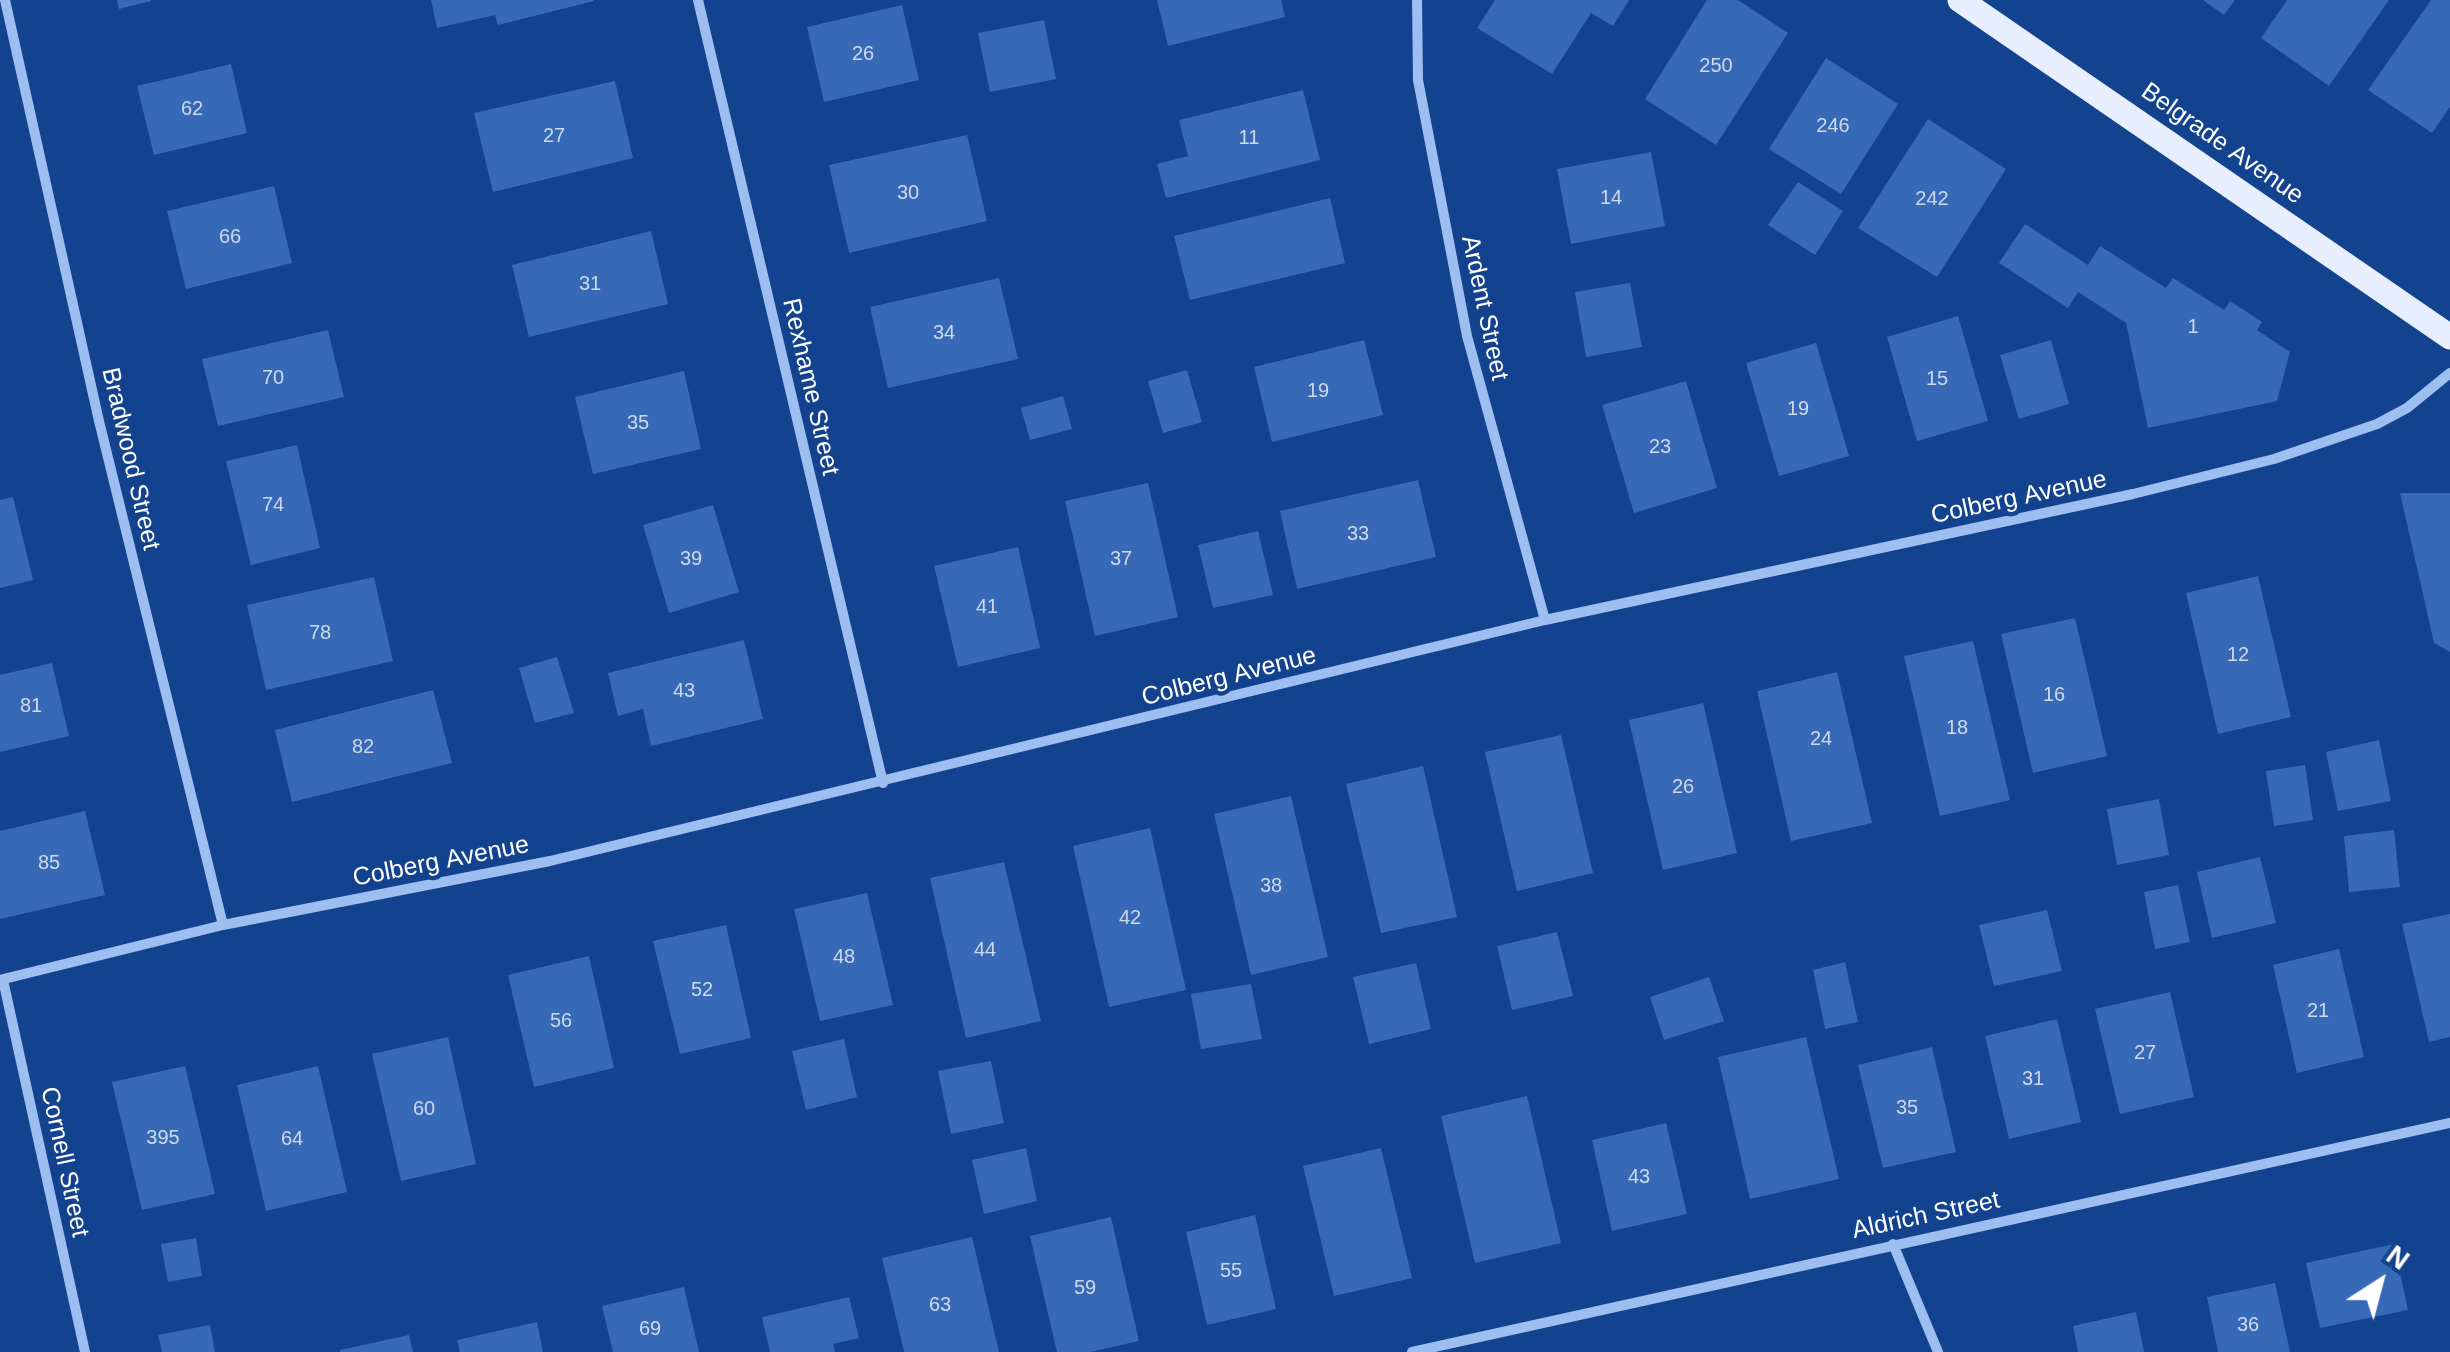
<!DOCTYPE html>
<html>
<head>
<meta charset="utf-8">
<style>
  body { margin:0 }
  #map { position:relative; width:2450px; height:1352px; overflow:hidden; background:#13428e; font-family:Arial,sans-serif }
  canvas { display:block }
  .north { position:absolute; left:2330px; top:1232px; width:100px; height:100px; -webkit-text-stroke:8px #13428e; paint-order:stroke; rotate:36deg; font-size:28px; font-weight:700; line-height:40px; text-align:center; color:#fff }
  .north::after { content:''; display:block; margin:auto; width:35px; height:45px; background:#fff; clip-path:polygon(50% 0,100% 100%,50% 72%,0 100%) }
</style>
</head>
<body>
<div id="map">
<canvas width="2450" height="1352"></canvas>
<div class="north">N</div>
</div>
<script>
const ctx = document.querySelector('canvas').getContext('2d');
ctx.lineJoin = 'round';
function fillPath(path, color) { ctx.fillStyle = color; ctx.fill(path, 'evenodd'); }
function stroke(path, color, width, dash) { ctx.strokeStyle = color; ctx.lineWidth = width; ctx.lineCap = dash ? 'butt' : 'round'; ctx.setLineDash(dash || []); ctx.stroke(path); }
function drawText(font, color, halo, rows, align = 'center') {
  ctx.font = font + ' Arial,sans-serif'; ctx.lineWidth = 9; ctx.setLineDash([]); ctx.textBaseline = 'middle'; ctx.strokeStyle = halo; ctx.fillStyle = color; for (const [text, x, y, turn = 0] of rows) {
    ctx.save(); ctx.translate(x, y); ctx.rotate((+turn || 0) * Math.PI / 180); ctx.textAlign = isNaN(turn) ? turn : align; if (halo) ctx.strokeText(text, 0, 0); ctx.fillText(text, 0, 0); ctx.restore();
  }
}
fillPath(new Path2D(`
  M117,0H151V1L119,9Z
  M431,0H594V1L498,25L495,15L437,28Z
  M1157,0H1281L1285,17L1168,46Z
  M1495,0H1629L1613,26L1591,13L1552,74L1477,28Z
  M1707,0H1738L1788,33L1716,145L1645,99Z
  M2203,0H2235L2224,15Z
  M2287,0H2389L2329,86L2261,38Z
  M2431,0H2450V107L2432,133L2368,90Z
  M902,5L919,80L824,102L807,27Z
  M1044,20L1056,79L990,92L978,33Z
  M1826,58L1898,104L1841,194L1769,149Z
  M231,64L247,133L154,155L137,86Z
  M615,81L633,158L493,192L474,113Z
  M1303,90L1320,160L1166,198L1157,164L1188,156L1179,120Z
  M1928,119L2006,169L1937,277L1858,228Z
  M967,135L987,221L849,253L829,165Z
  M1651,152L1665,226L1571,244L1557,169Z
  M1798,182L1843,211L1815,255L1768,225Z
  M274,186L292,263L186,289L167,211Z
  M1330,198L1345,263L1190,300L1174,236Z
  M2025,224L2088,265L2100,246L2166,288L2173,278L2224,310L2230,301L2262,322L2257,330L2290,352L2277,401L2148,428L2126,323L2078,292L2068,308L1999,263Z
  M651,231L668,304L529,337L512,265Z
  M999,278L1018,359L888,388L870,307Z
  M1630,283L1642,347L1586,357L1575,292Z
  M1958,316L1988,421L1917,441L1887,337Z
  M328,330L344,397L218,426L202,359Z
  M1364,340L1383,415L1272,442L1254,367Z
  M2051,340L2069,404L2019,419L2000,355Z
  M1816,343L1849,456L1779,476L1746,363Z
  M1187,370L1202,422L1163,433L1148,381Z
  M684,371L701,449L593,474L575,397Z
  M1686,381L1717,488L1634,513L1602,405Z
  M1063,396L1072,429L1030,440L1021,408Z
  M297,445L320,548L251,565L226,461Z
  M1418,480L1436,557L1297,589L1280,511Z
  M1148,483L1178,617L1095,636L1065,501Z
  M2400,493H2450V652L2434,643Z
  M13,497L33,580L0,588V500Z
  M713,505L739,592L669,613L643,525Z
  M1258,531L1273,595L1213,608L1198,545Z
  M1018,547L1040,648L958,667L934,566Z
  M2258,576L2291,717L2218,734L2186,593Z
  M374,577L393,661L266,690L247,605Z
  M2075,618L2107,756L2033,773L2001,634Z
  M744,640L763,719L651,746L643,709L618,716L608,673Z
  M1973,641L2010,800L1940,816L1904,656Z
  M557,657L574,713L535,723L519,668Z
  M52,663L69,736L0,752V675Z
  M1837,672L1872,823L1791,841L1757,691Z
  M433,690L452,763L292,802L275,730Z
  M1703,703L1737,853L1663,870L1629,720Z
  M1561,735L1593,873L1517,891L1485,752Z
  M2379,740L2391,801L2338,811L2326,752Z
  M2305,765L2313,820L2274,826L2266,771Z
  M1423,766L1457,917L1381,933L1346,784Z
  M1291,796L1328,957L1251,975L1214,814Z
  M2159,799L2169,855L2117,865L2107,809Z
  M85,811L105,895L0,919V831Z
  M1150,828L1186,990L1109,1007L1073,846Z
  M2394,830L2400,887L2349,892L2344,836Z
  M2260,857L2276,923L2212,938L2197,872Z
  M1004,862L1041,1021L966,1038L930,878Z
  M2178,885L2190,942L2155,949L2144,892Z
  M867,893L893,1005L820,1021L794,909Z
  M2047,910L2062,971L1994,986L1979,925Z
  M2450,914V1037L2429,1042L2402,924Z
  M726,925L751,1038L680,1054L653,941Z
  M1557,932L1573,996L1512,1010L1497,946Z
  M2339,949L2364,1057L2297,1073L2273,965Z
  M589,956L614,1068L534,1087L508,975Z
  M1845,962L1858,1022L1825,1029L1813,970Z
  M1416,963L1431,1029L1369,1044L1353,977Z
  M1709,977L1724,1021L1664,1040L1650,997Z
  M1251,984L1262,1039L1201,1049L1191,994Z
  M2170,992L2194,1097L2120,1114L2095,1009Z
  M2057,1019L2081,1122L2009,1139L1985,1036Z
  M448,1037L476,1164L401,1181L372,1054Z
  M1806,1037L1839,1179L1750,1199L1718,1057Z
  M844,1039L857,1097L806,1110L792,1051Z
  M1932,1047L1956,1152L1883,1168L1858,1065Z
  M991,1061L1004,1123L951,1134L938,1071Z
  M185,1066L215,1194L142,1210L112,1082Z
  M318,1066L347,1192L266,1211L237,1085Z
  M1527,1096L1561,1243L1475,1263L1441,1116Z
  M1666,1123L1687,1214L1612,1231L1592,1140Z
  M1026,1148L1037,1201L984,1214L972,1160Z
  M1381,1148L1412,1278L1334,1296L1303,1166Z
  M1255,1215L1276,1309L1207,1325L1186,1232Z
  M1111,1217L1139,1341L1090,1352H1057L1030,1236Z
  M972,1237L999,1352H904L882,1258Z
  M196,1238L202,1276L168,1282L161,1244Z
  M2394,1244L2408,1310L2320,1328L2306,1263Z
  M2275,1283L2290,1352H2218L2207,1297Z
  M684,1287L699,1352H613L602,1306Z
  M849,1297L859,1338L833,1344L835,1352H770L762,1317Z
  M2136,1312L2144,1352H2078L2073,1326Z
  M537,1322L543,1352H460L457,1340Z
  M210,1325L215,1352H162L158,1335Z
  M409,1335L413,1352H340V1350Z`), '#3769b6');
stroke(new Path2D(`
  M5,0L99,421L223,925
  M698,0L883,783
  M1417,0L1418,80L1467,336L1545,620
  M0,980L223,925L550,861L1545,620L2133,494L2274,459L2377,424L2407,408L2450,373
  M3,980L85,1352
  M1893,1244L1938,1352
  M1412,1352L2450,1123`), '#9dbef1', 10);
stroke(new Path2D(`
  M1960,0L2450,337`), '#e7efff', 25);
drawText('20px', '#cddaed', null, [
  ["26",863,54],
  ["250",1716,66],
  ["62",192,109],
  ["246",1833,126],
  ["27",554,136],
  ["11",1249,138],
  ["30",908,193],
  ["14",1611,198],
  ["242",1932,199],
  ["66",230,237],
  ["31",590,284],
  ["1",2193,327],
  ["34",944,333],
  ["70",273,378],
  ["15",1937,379],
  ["19",1318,391],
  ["19",1798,409],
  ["35",638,423],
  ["23",1660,447],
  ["74",273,505],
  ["33",1358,534],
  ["39",691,559],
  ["37",1121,559],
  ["41",987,607],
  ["78",320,633],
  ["12",2238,655],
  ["43",684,691],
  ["16",2054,695],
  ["81",31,706],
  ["18",1957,728],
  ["24",1821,739],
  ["82",363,747],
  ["26",1683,787],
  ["85",49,863],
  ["38",1271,886],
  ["42",1130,918],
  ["44",985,950],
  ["48",844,957],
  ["52",702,990],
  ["21",2318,1011],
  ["56",561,1021],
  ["27",2145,1053],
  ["31",2033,1079],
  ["35",1907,1108],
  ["60",424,1109],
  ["395",163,1138],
  ["64",292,1139],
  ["43",1639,1177],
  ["55",1231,1271],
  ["59",1085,1288],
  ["63",940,1305],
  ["36",2248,1325],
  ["69",650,1329]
]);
drawText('25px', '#fff', '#13428e', [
  ["Belgrade Avenue",2222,144,35],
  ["Ardent Street",1484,308,78],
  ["Rexhame Street",810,387,77],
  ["Bradwood Street",130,459,77],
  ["Colberg Avenue",2019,498,-12],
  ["Colberg Avenue",1229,677,-14],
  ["Colberg Avenue",441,862,-11],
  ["Cornell Street",64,1162,78],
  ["Aldrich Street",1926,1216,-12]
]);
</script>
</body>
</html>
